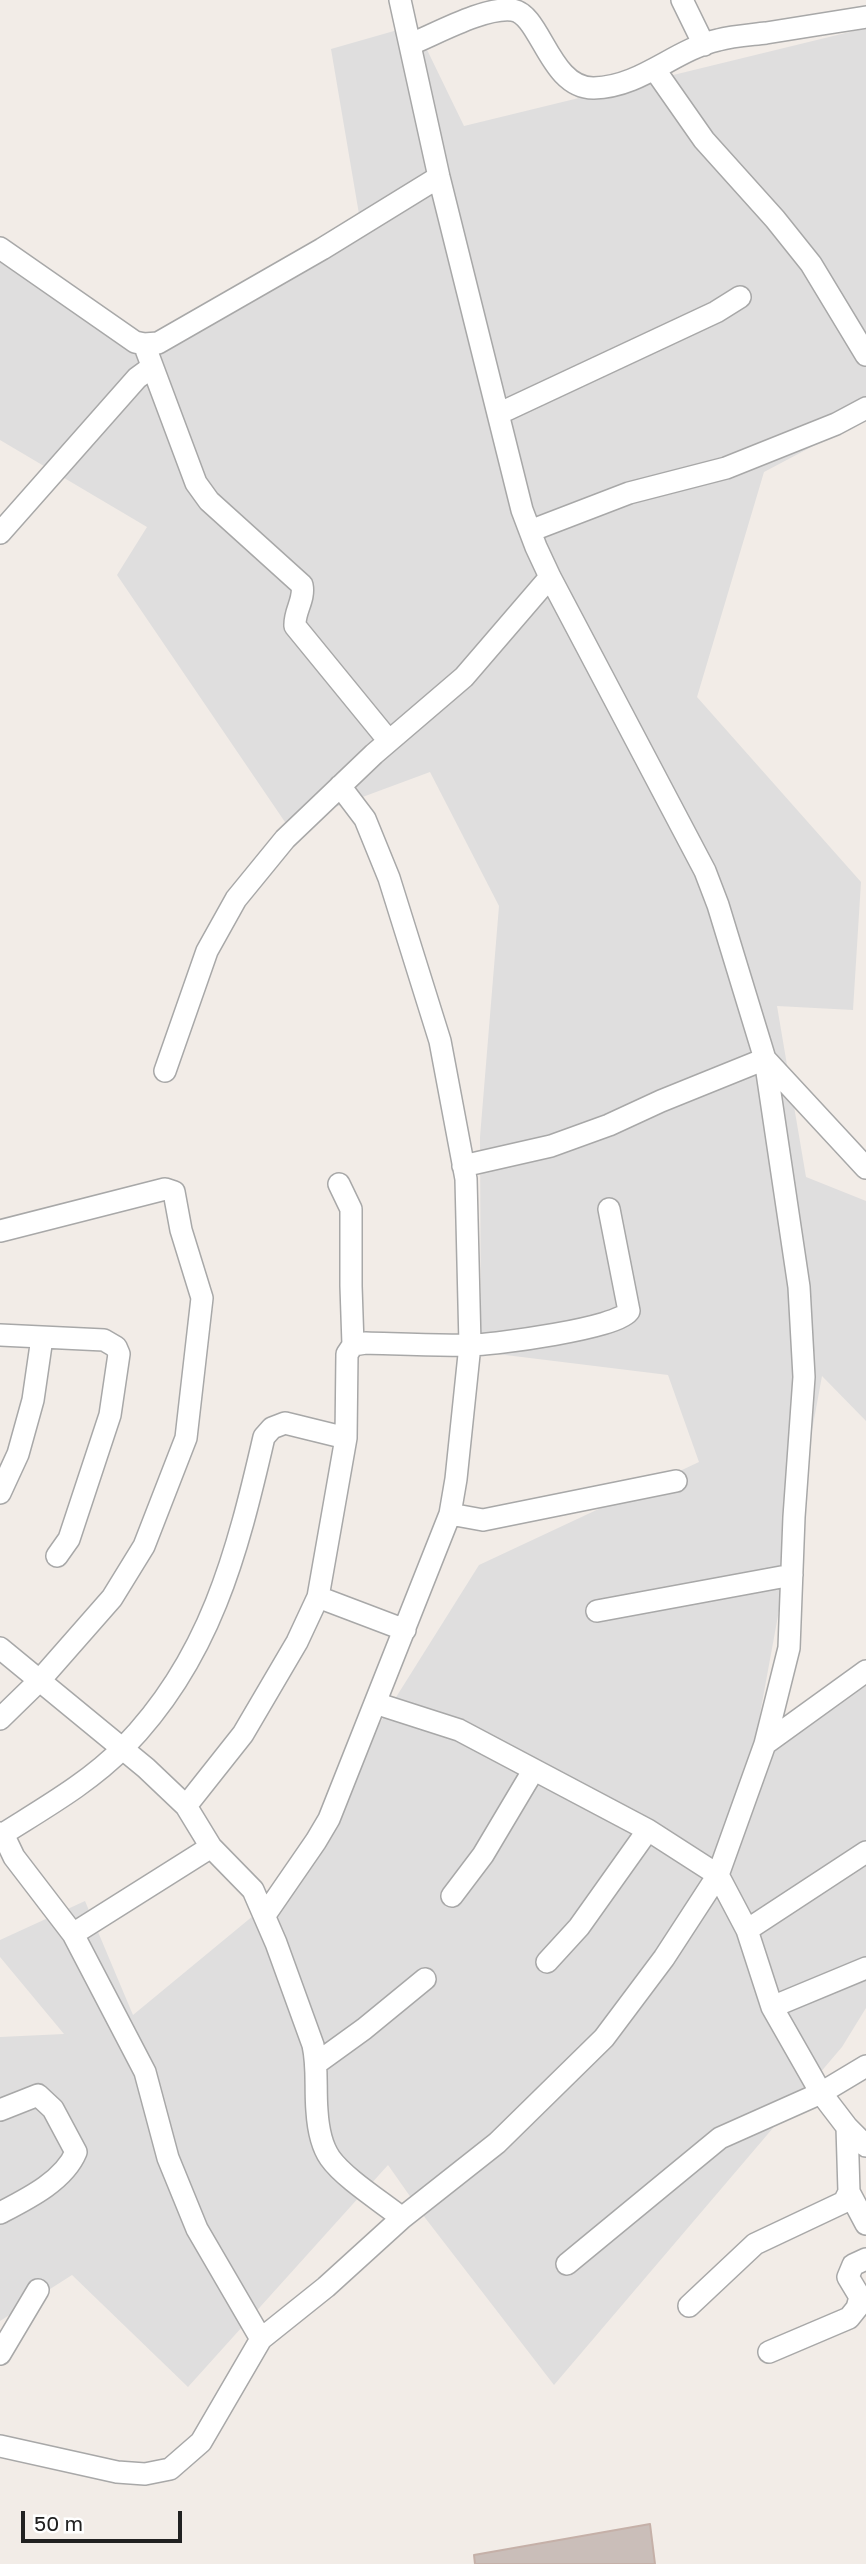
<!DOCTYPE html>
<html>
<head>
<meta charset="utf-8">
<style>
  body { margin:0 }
  #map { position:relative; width:866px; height:2564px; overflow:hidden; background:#f2ece7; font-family:"Golos Text",sans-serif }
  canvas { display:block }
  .scale { position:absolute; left:21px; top:2511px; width:161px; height:32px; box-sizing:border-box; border:4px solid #212121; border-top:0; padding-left:9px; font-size:21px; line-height:24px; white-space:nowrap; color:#212121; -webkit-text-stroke:5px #fff; paint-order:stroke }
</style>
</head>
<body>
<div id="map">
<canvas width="866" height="2564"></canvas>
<div class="scale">50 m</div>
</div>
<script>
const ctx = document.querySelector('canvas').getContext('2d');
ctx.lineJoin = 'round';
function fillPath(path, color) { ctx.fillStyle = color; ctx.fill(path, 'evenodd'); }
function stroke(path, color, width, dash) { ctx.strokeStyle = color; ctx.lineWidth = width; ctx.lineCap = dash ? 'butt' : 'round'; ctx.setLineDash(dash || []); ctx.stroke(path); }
fillPath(new Path2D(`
  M415,25L464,126L866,28V418L764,472L697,697L861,882L853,1010L777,1006L806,1177L866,1201V1421L822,1376L753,1752L866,1681V2008L842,2047L554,2385L426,2219L388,2165L188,2387L72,2275L0,2321V2037L64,2034L0,1957V1940L85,1901L133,2015L265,1906L479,1565L699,1462L668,1375L481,1352L480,1137L499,906L430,772L287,825L117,575L147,527L0,440V238L147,340L360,220L331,49Z`), '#dfdede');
const building = new Path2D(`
  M650,2524L655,2564H475L474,2555Z`);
fillPath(building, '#cabeb9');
stroke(building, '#c5b0a8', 2);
const minor = new Path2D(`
  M682,0L704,45
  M411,44C438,33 484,7 512,10C541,13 549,89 594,88C641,87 674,50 718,40C733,36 750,35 766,33C799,28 833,22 866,17
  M655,70L704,140L775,219L811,264L866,355
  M0,248L135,342L144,344L158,343L322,249L439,177
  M144,344L196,483L209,501L302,585C305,600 294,611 295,626L389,741
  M498,414L716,312L740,297
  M530,531L629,493L726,468L836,424L866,408
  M0,533L137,378L152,367
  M165,1071L207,951L236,899L285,839L374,754L464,677L550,577
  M463,1166L551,1146L609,1125L661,1101L765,1059L866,1168
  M339,1184L351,1209V1286L353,1345
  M0,1231L165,1189L174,1192L181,1230L202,1298L186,1438L144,1546L112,1598L40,1680L0,1719
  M0,1335L104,1340L116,1347L119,1354L110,1415L69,1539L57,1556
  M0,1493L18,1454L33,1400L42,1338
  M450,1514L483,1520L676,1481
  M318,1597L405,1630
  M597,1611L792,1575
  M0,1648L146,1768L186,1806L211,1847L253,1890L276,1943L313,2045C318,2067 315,2088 317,2111C318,2127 321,2145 330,2158C344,2178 382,2202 402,2218
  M375,1703L459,1730L648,1830L718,1875L747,1930L772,2007L821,2093L847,2127L866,2146
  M765,1744L866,1671
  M186,1806L243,1734L297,1642L318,1597L346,1438
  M0,1833L3,1834L14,1857L73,1934L145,2072L168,2158L197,2229L261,2339
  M3,1834C44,1808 90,1782 124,1747C210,1659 237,1554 264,1437L272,1428L285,1423L346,1438L347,1354L353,1345L366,1343C400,1344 435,1346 469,1345C493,1345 620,1328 629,1311L609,1209
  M452,1896L483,1855L533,1771
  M265,1915L316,1841L329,1819L450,1514L456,1479L470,1345L466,1179L440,1041L389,878L365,819L340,786
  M747,1930L866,1852
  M73,1934L211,1847
  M547,1962L579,1927L648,1830
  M772,2007L866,1968
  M317,2063L364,2029L425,1979
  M0,2110L38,2095L53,2109L76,2152C64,2181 27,2199 0,2213
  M849,2192L866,2224
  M567,2264L720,2138L821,2093L866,2066
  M689,2306L755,2244L844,2202L849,2192L847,2127
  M769,2352L849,2318L857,2308L860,2297L848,2277L853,2265L866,2259
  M0,2354L38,2290
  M0,2446L117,2472L145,2474L170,2469L201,2442L261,2339L326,2287L402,2218L497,2143L604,2038L664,1958L718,1875L765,1744L789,1648L794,1517L804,1377L799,1287L765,1059L718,905L705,871L550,577L536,547L522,510L439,177L400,0`);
stroke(minor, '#a8a8a8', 24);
stroke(minor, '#fff', 21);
</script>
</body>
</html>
